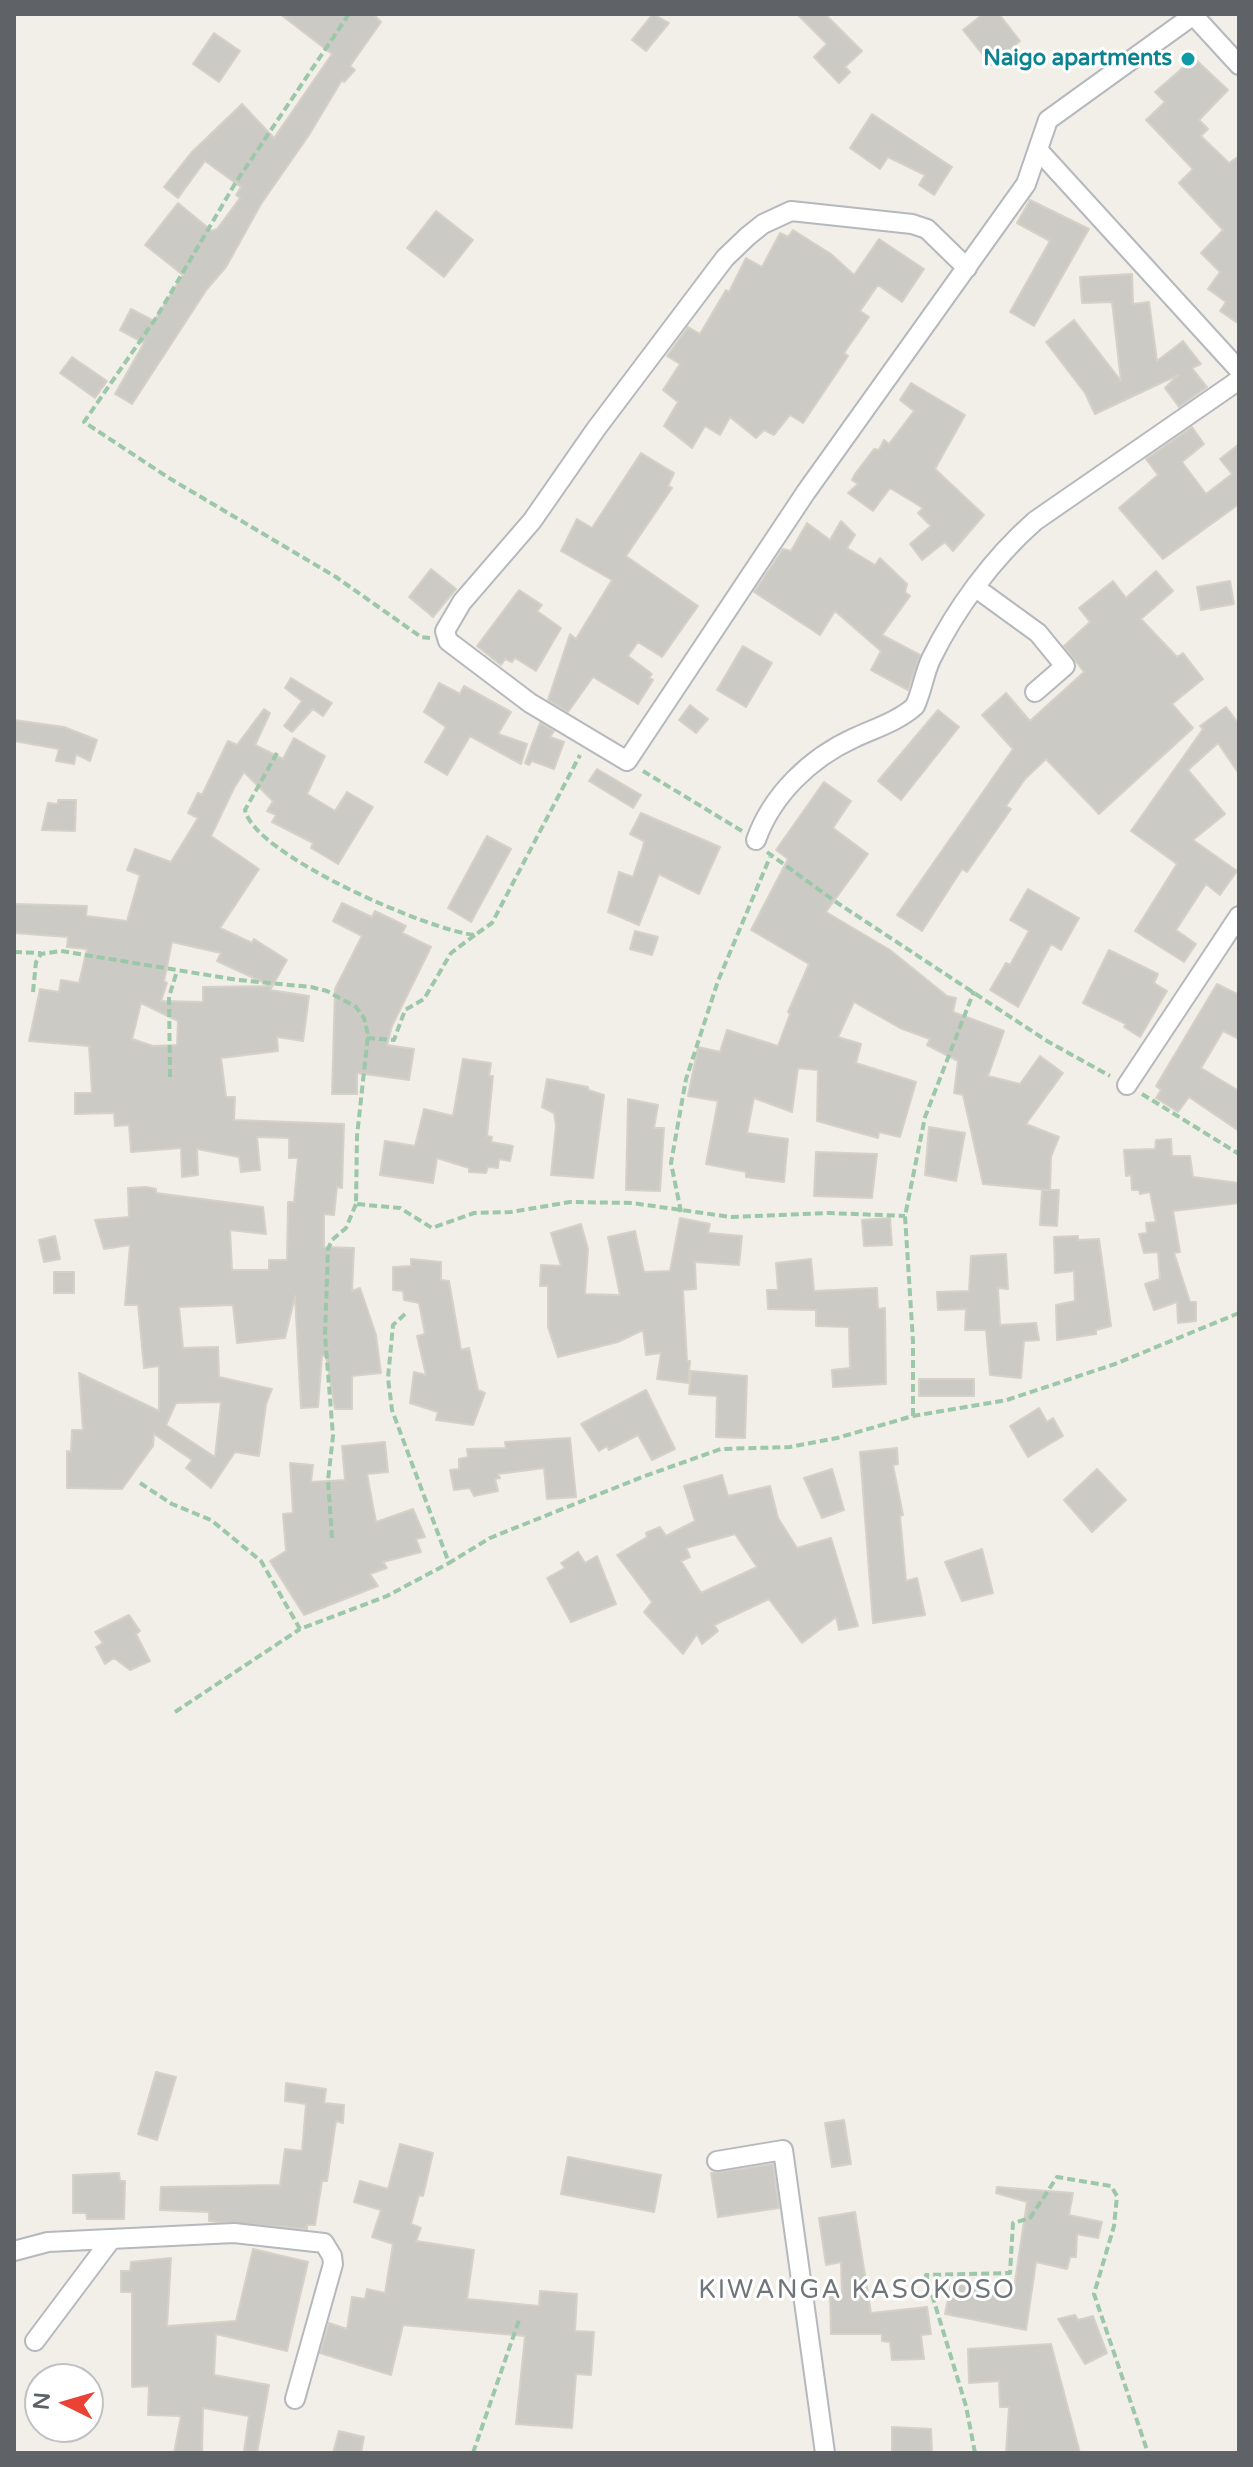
<!DOCTYPE html>
<html>
<head>
<meta charset="utf-8">
<style>
  body { margin:0 }
  #map { position:relative; width:1253px; height:2467px; overflow:hidden; background:#f1efe8; font-family:"Varela Round",sans-serif }
  canvas { display:block }
  .frame { position:absolute; inset:0; border:16px solid #5f6368; pointer-events:none }
  .north { position:absolute; left:24px; top:2363px; width:80px; height:80px; box-sizing:border-box; background:#fff; border:2px solid #bfc1c3; border-radius:50%; rotate:275deg; font-size:22px; font-weight:700; line-height:32px; text-align:center; color:#5f6368 }
  .north::after { content:''; display:block; margin:auto; width:28px; height:36px; background:#ea4335; clip-path:polygon(50% 0,100% 100%,50% 72%,0 100%) }
</style>
</head>
<body>
<div id="map">
<canvas width="1253" height="2467"></canvas>
<div class="frame"></div>
<div class="north">N</div>
</div>
<script>
const ctx = document.querySelector('canvas').getContext('2d');
ctx.lineJoin = 'round';
function fillPath(path, color) { ctx.fillStyle = color; ctx.fill(path, 'evenodd'); }
function stroke(path, color, width, dash) { ctx.strokeStyle = color; ctx.lineWidth = width; ctx.lineCap = dash ? 'butt' : 'round'; ctx.setLineDash(dash || []); ctx.stroke(path); }
function drawText(font, color, halo, rows, align = 'center') {
  ctx.font = font + ' "Varela Round",sans-serif'; ctx.lineWidth = 6; ctx.setLineDash([]); ctx.textBaseline = 'middle'; ctx.strokeStyle = halo; ctx.fillStyle = color; for (const [text, x, y, turn = 0] of rows) {
    ctx.save(); ctx.translate(x, y); ctx.rotate((+turn || 0) * Math.PI / 180); ctx.textAlign = isNaN(turn) ? turn : align; if (halo) ctx.strokeText(text, 0, 0); ctx.fillText(text, 0, 0); ctx.restore();
  }
}
const building = new Path2D(`
  M280,14H373L381,22L350,66L355,70L344,82L342,80L309,135L261,204L226,267L207,289L132,404L115,394L144,343L120,330L131,309L154,321L183,275L145,245L178,203L212,231L217,229L240,198L236,195L241,187L205,161L178,198L164,187L191,153L242,104L274,138L332,54Z
  M653,14L669,23L646,51L632,40Z
  M797,14H825L862,51L845,67L850,72L839,83L814,57L827,44Z
  M983,14H999L1020,41L991,65L963,30Z
  M214,33L240,51L219,82L193,64Z
  M1194,58L1228,90L1199,120L1208,129L1201,136L1229,163L1239,156V324L1220,311L1226,302L1208,289L1220,272L1201,253L1223,230L1179,183L1193,169L1146,120L1165,102L1155,92Z
  M872,114L952,167L934,195L919,185L925,175L888,157L880,169L850,148Z
  M1030,200L1089,229L1034,326L1010,312L1050,241L1017,223Z
  M436,211L473,240L444,277L407,248Z
  M793,230L831,254L854,275L879,239L924,269L902,302L878,285L860,311L869,317L844,353L848,356L803,423L790,415L774,435L764,430L756,438L730,417L720,435L705,426L692,448L664,426L678,402L663,390L680,364L667,356L688,327L700,334L726,290L729,292L746,258L762,267L780,233L788,237Z
  M1132,274L1133,304L1149,302L1157,361L1183,341L1201,364L1192,368L1207,387L1179,407L1165,388L1178,375L1095,414L1085,393L1046,342L1074,320L1121,381L1112,302L1082,303L1080,277Z
  M72,357L107,381L95,398L60,373Z
  M911,383L965,415L935,469L984,515L953,551L945,542L922,560L910,544L931,526L918,513L923,508L890,488L873,511L848,493L858,484L852,480L855,474L874,449L879,450L884,440L889,444L914,411L900,400Z
  M1192,427L1204,444L1182,462L1206,494L1232,474L1220,459L1239,444V504L1163,559L1119,508L1158,475L1146,459Z
  M641,453L674,473L668,486L672,488L626,556L698,606L662,657L638,642L628,656L652,674L649,678L653,680L638,704L593,677L568,712L548,700L570,634L576,639L612,580L561,551L577,519L592,528Z
  M841,521L855,535L847,548L875,565L880,558L907,584L905,592L910,596L882,635L920,655L908,690L871,670L881,651L835,611L820,635L754,592L783,549L791,551L807,523L830,540Z
  M431,569L456,589L433,617L409,597Z
  M1156,571L1173,591L1141,619L1177,657L1183,653L1203,679L1172,704L1193,728L1099,814L1046,759L1025,779L1006,806L1011,809L967,872L962,869L922,931L897,915L1013,749L982,715L1006,693L1030,721L1084,672L1064,646L1090,622L1079,608L1113,581L1126,598Z
  M1230,581L1234,604L1201,610L1197,587Z
  M519,590L542,605L537,611L561,628L536,671L515,658L512,662L505,659L501,665L477,646Z
  M743,646L772,663L746,707L717,690Z
  M291,678L332,703L323,716L313,709L292,732L284,726L302,701L285,688Z
  M439,683L460,694L464,686L511,712L498,734L527,744L521,764L470,736L447,775L425,762L446,727L424,712Z
  M690,705L708,719L696,733L679,720Z
  M1226,707L1239,724V774L1218,743L1188,770L1225,814L1193,840L1237,871L1220,895L1206,884L1176,930L1196,944L1184,962L1135,931L1177,864L1131,831L1203,729L1200,726Z
  M264,709L270,713L255,745L283,759L294,738L325,756L307,794L335,811L347,792L373,807L338,864L311,848L313,843L272,822L276,815L267,811L273,801L244,772L234,788L211,836L259,869L220,928L252,943L254,939L287,960L270,990L309,996L303,1041L277,1037L278,1051L221,1058L226,1097H235L234,1120L344,1124L342,1188L337,1187L334,1215L324,1214V1247L354,1248L352,1291L360,1288L376,1335L381,1373L352,1376V1409H335L326,1356H322L318,1407L301,1408L295,1296L285,1338L237,1343L233,1305L179,1307L183,1348L218,1347L219,1377L272,1389L266,1404L259,1456L235,1452L211,1488L186,1468L192,1460L154,1434L153,1446L122,1489L67,1488V1451L71,1452L72,1430H83L79,1373L159,1411V1366L144,1368L138,1305H125L130,1245L104,1249L95,1220L129,1217L128,1188L146,1187L156,1189V1193L263,1207L266,1234L230,1230L232,1270H269V1260H287L288,1202H294L298,1158H289V1138L257,1137L260,1170L241,1172L239,1157L197,1149L198,1175L182,1177L181,1148L131,1152L129,1125L115,1126L114,1113L75,1114V1093H92L89,1046L29,1041L40,989L59,992L61,980L79,983L87,949L67,947L68,937L14,933V904L87,906L86,916L127,921L140,875L127,870L135,849L171,862L198,818L188,813L198,793L202,795L228,741L237,745ZM172,942L221,953L217,961L271,986L203,987V1002L161,1001L167,983L164,981ZM141,1003L178,1021L177,1045L153,1046L132,1039ZM221,1402L215,1457L166,1425L176,1403Z
  M938,710L959,727L901,800L878,781Z
  M14,720L64,727L97,740L90,761L76,754L74,764L56,761L59,749L14,741Z
  M540,723L554,731L550,737L564,742L554,769L532,761L529,765L525,763Z
  M597,769L641,795L633,808L589,781Z
  M824,782L851,801L833,828L868,854L826,912L890,950L947,996L956,998L953,1012L1004,1031L988,1076L1020,1084L1040,1056L1063,1073L1026,1124L1059,1137L1051,1157L1050,1190H1059L1057,1226L1040,1225L1042,1190H1048L983,1184L963,1095L954,1093L958,1061L927,1045L930,1039L900,1028L854,1002L838,1037L861,1044L856,1063L916,1082L900,1137L879,1132L878,1138L817,1121L818,1070L798,1068L792,1112L754,1098L747,1133L788,1139L784,1182L746,1177V1172L706,1164L718,1101L688,1096L698,1047L720,1052L727,1030L778,1046L790,1014L788,1012L809,964L751,930L788,859L776,850Z
  M58,800H76L75,831L42,830L48,803L58,804Z
  M641,813L720,847L699,894L659,874L639,925L608,912L619,872L633,877L643,847L644,841L630,834Z
  M487,836L511,849L471,922L448,908Z
  M1028,889L1079,918L1061,950L1051,944L1018,1007L990,990L1006,963L1010,965L1029,931L1010,920Z
  M342,903L372,917L375,911L406,926L402,933L431,947L392,1026L387,1045L414,1049L409,1080L357,1073V1094H332L335,989L362,936L333,921Z
  M635,931L658,937L652,955L630,949Z
  M1109,950L1158,974L1154,983L1167,991L1140,1037L1124,1027L1126,1024L1083,1003Z
  M1217,984L1239,995V1039L1223,1031L1201,1068L1239,1091V1131L1189,1097L1178,1112L1156,1098L1161,1090L1156,1086Z
  M463,1059L491,1063L489,1076H493L487,1136L492,1137L491,1142L513,1146L510,1161L499,1159L498,1168L488,1167L486,1173L469,1172V1168L437,1158L433,1183L380,1175L385,1141L415,1146L424,1109L453,1116Z
  M547,1079L588,1087V1090L604,1095L593,1178L551,1175L556,1125L554,1113L542,1107Z
  M628,1099L658,1105L654,1128H664L660,1191L626,1190Z
  M929,1127L965,1133L956,1181L925,1175Z
  M1171,1139L1172,1156H1190L1193,1177L1239,1183V1203L1173,1211L1180,1252L1174,1253L1190,1302H1196V1321L1178,1323L1177,1302L1154,1310L1145,1284L1160,1279L1158,1252L1144,1253L1139,1234L1147,1233L1146,1223L1156,1222L1150,1192L1140,1194L1139,1190H1132L1131,1175L1126,1176L1124,1150L1155,1149L1156,1140Z
  M816,1152L877,1154L872,1198L814,1196Z
  M680,1218L710,1224L708,1233L742,1236L739,1265L695,1262L696,1289L683,1290L687,1361H690L688,1383L657,1379L661,1353L646,1355L643,1330L618,1342L558,1357L548,1327V1286H540L541,1265L561,1266L551,1233L581,1224L588,1249L585,1294L620,1295L608,1237L635,1231L644,1272L670,1271Z
  M890,1218L892,1245L864,1246L862,1220Z
  M55,1236L60,1259L44,1262L39,1240Z
  M1078,1236V1240L1099,1239L1111,1326L1096,1330V1334L1057,1340L1056,1305L1075,1301L1074,1271L1055,1273L1054,1237Z
  M1006,1254L1008,1289L998,1288L1000,1325L1036,1323L1039,1340L1024,1341L1021,1378L990,1375L986,1330H965L966,1309L938,1310L937,1292L969,1291L971,1256Z
  M411,1259L441,1262V1280L449,1281L461,1350L469,1348L478,1390L485,1393L473,1425L436,1420L438,1412L410,1403L414,1372L426,1375L417,1336L425,1334L419,1303L404,1300L403,1291L393,1290V1267L411,1266Z
  M811,1259L814,1291L877,1288L878,1309L885,1308L886,1384L833,1387L832,1370L850,1368L849,1327L816,1326V1310L768,1309L767,1290H778L776,1263Z
  M54,1272H74V1293H54Z
  M691,1371L747,1376L745,1438L716,1437L717,1396L689,1394Z
  M919,1379H974V1396H919Z
  M646,1390L675,1449L652,1460L638,1435L609,1450L607,1446L599,1451L581,1424Z
  M1039,1408L1047,1422L1053,1418L1063,1436L1028,1457L1010,1426Z
  M570,1438L576,1497L547,1499L544,1468L498,1474L500,1478L495,1479L498,1491L474,1496L470,1488L454,1490L450,1470L459,1469V1459L468,1457L467,1449L506,1448L505,1442Z
  M385,1442L388,1472L367,1474L376,1522L413,1509L425,1537L416,1539L421,1552L383,1562L387,1568L370,1574L378,1586L304,1615L270,1561L286,1551L283,1514L293,1513L290,1463L313,1465L311,1482L345,1480L342,1446Z
  M897,1448L898,1464L893,1465L903,1515L900,1516L906,1581L917,1578L925,1615L873,1623L860,1452Z
  M832,1469L844,1510L822,1518L804,1478Z
  M1097,1469L1126,1500L1092,1532L1064,1500Z
  M722,1475L728,1496L770,1486L778,1518L797,1548L831,1538L858,1626L839,1630L836,1617L802,1643L769,1599L714,1625L718,1631L702,1644L697,1634L683,1654L644,1612L652,1602L617,1555L647,1537L646,1533L660,1527L666,1536L695,1521L684,1486ZM735,1534L757,1567L701,1593L681,1561L690,1557L686,1548Z
  M982,1549L993,1593L962,1601L945,1562Z
  M578,1552L585,1563L597,1556L616,1604L571,1622L547,1578L565,1568L561,1563Z
  M129,1615L140,1631L136,1634L150,1661L130,1670L114,1658L105,1664L96,1647L103,1643L95,1632Z
  M156,2072L176,2077L157,2140L138,2134Z
  M286,2083L326,2089L324,2103L344,2105L343,2123L336,2121L327,2181H322L315,2225H307V2229L218,2222L209,2221V2212L160,2210L161,2187L280,2185L285,2149L302,2151L306,2104L285,2101Z
  M844,2120L851,2164L832,2167L825,2123Z
  M400,2144L433,2153L423,2196L419,2195L411,2224L421,2228L416,2241L474,2250L467,2299L539,2306L540,2291L577,2294L575,2331L594,2332L591,2375L576,2374L572,2428L516,2424L525,2336L403,2325L391,2375L320,2353L329,2323L347,2329L352,2297L365,2299L367,2289L385,2293L393,2244L372,2237L381,2210L354,2202L360,2181L388,2189Z
  M568,2157L661,2175L654,2212L561,2194Z
  M773,2164L779,2208L718,2217L711,2173Z
  M119,2173L120,2181H125L124,2219H87L86,2213H73V2175Z
  M997,2187L1073,2193L1069,2215L1102,2222L1098,2238L1077,2234L1076,2257H1070L1067,2269L1036,2262L1026,2330L945,2314L951,2283L1013,2295L1027,2202L996,2193Z
  M855,2212L871,2313L927,2307L931,2334L921,2335L924,2359L892,2360L890,2342L882,2341V2334H831L830,2297L842,2296L841,2262L826,2265L819,2218Z
  M253,2249L308,2262L287,2351L216,2334L214,2375L269,2385L257,2453L244,2451L249,2416L203,2408L202,2453H174L181,2416L148,2415L149,2386L132,2387V2292H121V2271H130L131,2262L171,2258L167,2326L236,2321Z
  M1075,2315L1078,2320L1093,2316L1107,2353L1085,2364L1058,2319Z
  M1051,2344L1080,2453H1006L1009,2407H1000L999,2381L969,2383L968,2349Z
  M892,2427L931,2429L932,2453H892Z
  M339,2431L364,2437L361,2453H333Z`);
fillPath(building, '#cccac5');
stroke(building, '#d6d1c6', 2);
const minor = new Path2D(`
  M1194,16L1239,65
  M1040,152L1239,370
  M967,268L927,229L912,224L791,211L763,224L748,236L725,258L596,429L532,521L462,602L445,631L448,641L530,703L627,761L806,492L1026,184L1048,120L1195,14
  M976,588L1038,633L1065,666L1035,692
  M756,840C772,795 810,758 854,738C873,729 899,721 915,706C922,691 924,674 931,659C956,608 993,558 1035,521L1239,380
  M1127,1085L1239,916
  M717,2161L783,2150L825,2453
  M14,2251L48,2242L234,2233L324,2243L332,2256L333,2264L295,2399
  M35,2341L110,2241`);
stroke(minor, '#b5b8bc', 22);
stroke(new Path2D(`
  M349,14L236,182L156,318L84,422L169,478L336,577L421,637L430,638
  M277,753L245,810C254,855 430,931 475,935L492,923L580,755
  M643,771L742,831
  M767,852L836,902L1047,1041L1110,1076
  M14,952L41,953
  M33,992L36,962L41,954L61,951L238,980L311,987L327,991L356,1007L364,1018L368,1035L357,1136L356,1204L400,1208L432,1228L474,1213L511,1212L570,1202L632,1203L731,1217L829,1213L905,1216
  M367,1038L394,1040L405,1010L424,999L451,953L475,935
  M170,1077L169,997L177,971
  M1142,1094L1239,1154
  M681,1212L671,1163L686,1079L718,981L770,857
  M405,1314L393,1325L388,1378L392,1410L449,1563L490,1538L642,1477L721,1449L790,1447L837,1438L913,1416L1007,1400L1115,1364L1239,1313
  M913,1416V1341L905,1216L925,1117L974,991
  M140,1483L172,1504L211,1520L261,1561L300,1629L387,1596L449,1563
  M332,1538L328,1480L333,1436L325,1335L328,1249L332,1240L346,1228L356,1204
  M175,1712L300,1629
  M473,2453L519,2320
  M975,2453L966,2406L926,2275L1010,2273L1013,2223L1030,2218L1057,2177L1111,2186L1117,2196L1114,2226L1094,2294L1148,2453`), '#9cc7a9', 4, [8, 4]);
stroke(minor, '#fff', 18);
for (const [x, y, r, color] of [
  [1188,59,8,"#0f9aa8"]
]) { const dot = new Path2D(); dot.arc(x, y, r, 0, 2 * Math.PI); ctx.fillStyle = color; ctx.fill(dot); stroke(dot, '#fff', 3); }
drawText('bold 22px', '#0d838f', '#fff', [
  ["Naigo apartments",1172,59]
], 'right');
ctx.letterSpacing = '2px';
drawText('26px', '#70757a', '#fff', [
  ["KIWANGA KASOKOSO",857,2291]
]);
ctx.letterSpacing = '0px';
</script>
</body>
</html>
